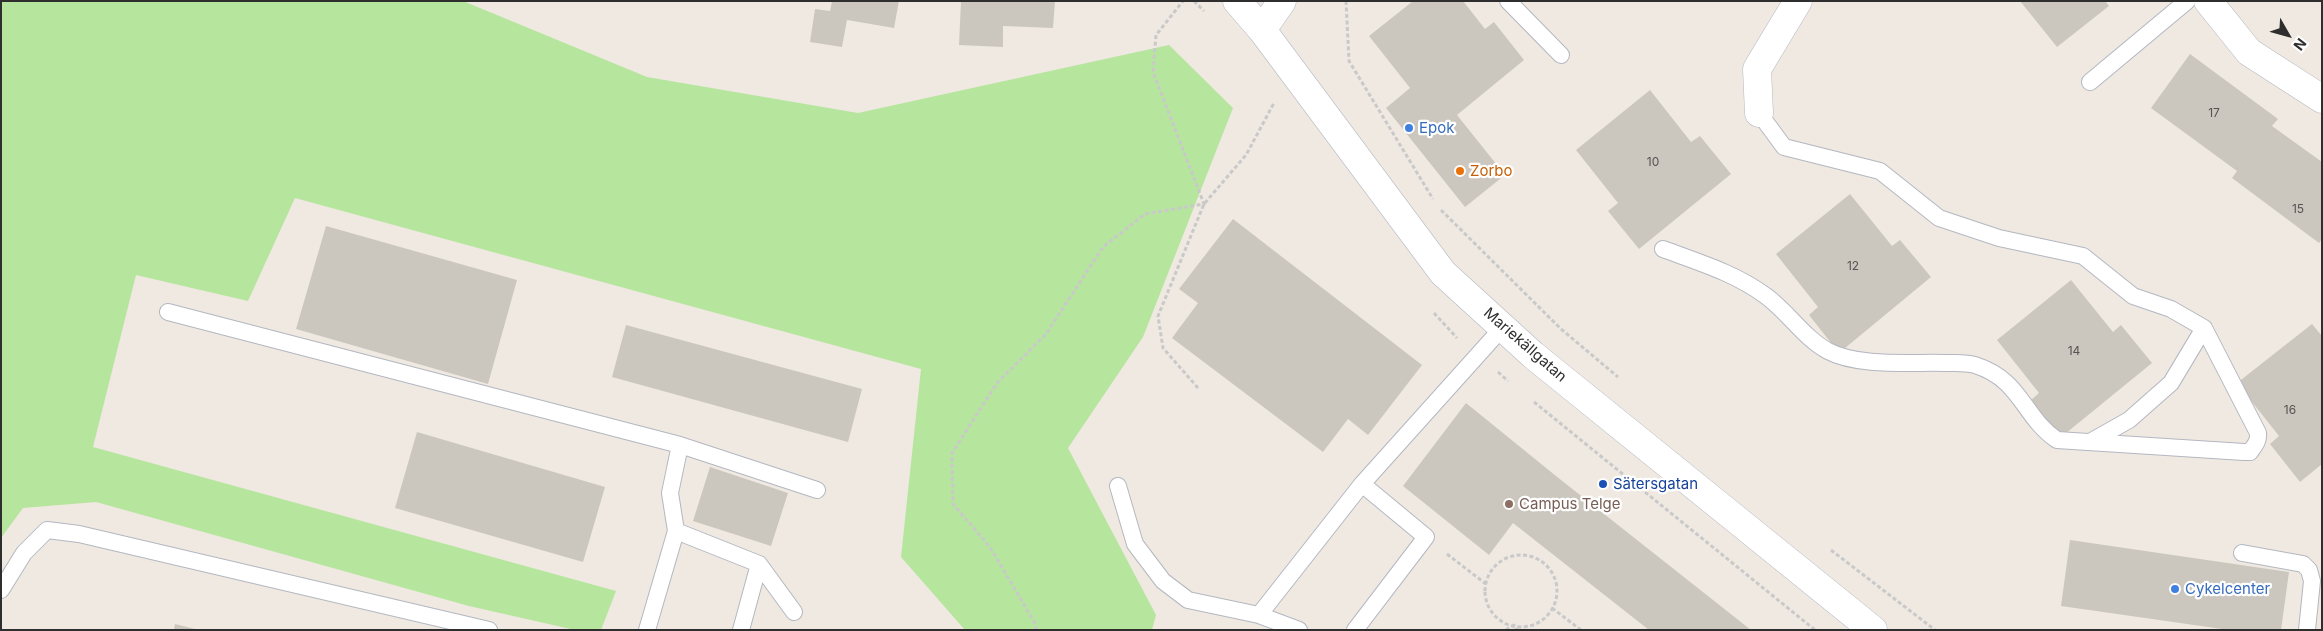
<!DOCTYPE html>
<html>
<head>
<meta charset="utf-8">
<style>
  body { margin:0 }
  #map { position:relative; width:2323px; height:631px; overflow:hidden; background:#efe9e1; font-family:Inter,sans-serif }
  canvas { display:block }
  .frame { position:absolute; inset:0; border:2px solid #2e2e2e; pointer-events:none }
  .north { position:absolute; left:2263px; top:10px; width:50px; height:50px; -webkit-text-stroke:4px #fff; paint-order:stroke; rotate:128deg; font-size:14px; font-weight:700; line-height:20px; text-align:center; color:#2e2e2e }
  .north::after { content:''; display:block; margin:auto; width:18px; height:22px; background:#2e2e2e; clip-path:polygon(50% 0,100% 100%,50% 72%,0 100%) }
</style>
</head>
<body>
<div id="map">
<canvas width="2323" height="631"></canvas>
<div class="frame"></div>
<div class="north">N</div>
</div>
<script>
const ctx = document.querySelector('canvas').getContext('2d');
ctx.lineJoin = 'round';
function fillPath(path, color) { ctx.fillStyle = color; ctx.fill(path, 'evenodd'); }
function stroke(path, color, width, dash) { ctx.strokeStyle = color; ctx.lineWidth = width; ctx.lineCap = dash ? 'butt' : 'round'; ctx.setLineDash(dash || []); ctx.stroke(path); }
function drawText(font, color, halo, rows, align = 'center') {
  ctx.font = font + ' Inter,sans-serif'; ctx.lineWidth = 4.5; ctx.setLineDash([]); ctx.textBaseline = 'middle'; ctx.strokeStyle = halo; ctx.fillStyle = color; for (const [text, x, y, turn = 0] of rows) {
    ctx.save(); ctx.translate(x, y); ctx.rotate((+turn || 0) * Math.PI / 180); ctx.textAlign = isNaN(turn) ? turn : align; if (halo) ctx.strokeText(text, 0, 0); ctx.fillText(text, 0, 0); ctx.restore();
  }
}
fillPath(new Path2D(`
  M1,1H463L647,77L858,113L1169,45L1233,108L1143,337L1068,448L1156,615L1152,630H965L901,557L921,369L295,198L248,301L136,275L93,447L616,591L601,630H575L469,606L96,502L23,508L1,538Z`), '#b6e59e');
fillPath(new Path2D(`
  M832,1H899L894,28L847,20L842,47L810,42L815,9L830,11Z
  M961,1H1055L1053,28L1003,26V47L959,45Z
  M1413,1H1463L1485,29L1494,22L1524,60L1457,115L1505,175L1465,207L1386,108L1410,88L1369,36Z
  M2020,1H2105L2109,6L2057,47Z
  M2190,54L2278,119L2272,126L2322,162V239L2319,243L2232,178L2237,171L2151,108Z
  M1650,90L1691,142L1700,136L1731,174L1639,249L1608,211L1618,203L1576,150Z
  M1850,194L1892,246L1900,240L1931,277L1839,353L1809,315L1818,307L1776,254Z
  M1233,219L1422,365L1368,435L1348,419L1323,452L1172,338L1198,303L1179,289Z
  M326,226L517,280L488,384L296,329Z
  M2071,280L2113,332L2121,325L2152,363L2060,438L2030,401L2039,393L1997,340Z
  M2312,324L2322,336V464L2300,482L2270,444L2279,436L2237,383Z
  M626,325L862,389L848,442L612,377Z
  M1466,403L1556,476L1751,630H1649L1513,523L1489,555L1403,486Z
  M417,432L605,487L583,562L395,508Z
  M710,467L788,493L771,546L693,521Z
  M2070,540L2289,572L2281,630H2229L2061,606Z
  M175,624L195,629V630H174Z`), '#cbc7bf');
const service = new Path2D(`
  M1508,1L1561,55
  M2090,82L2187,1
  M1663,249C1698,262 1735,273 1766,296C1788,312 1804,338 1828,351C1858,367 1911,362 1945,363C1954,363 1966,362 1975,365C2022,380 2022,416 2057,440L2244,452H2250C2255,445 2259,441 2258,433L2204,328L2171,309L2133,296L2083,256L1999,238L1939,218L1880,171L1784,147L1759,113
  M168,312L680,445L670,493L676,531L647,630
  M2090,442L2129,420L2171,383L2204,328
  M680,445L817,490
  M1118,486L1135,544L1163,581L1188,600L1259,615L1362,484L1503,327
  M676,531L759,564L741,630
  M2242,553L2303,564L2309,570L2312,581L2307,630
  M759,564L794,612
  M1,590L24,553L47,530L79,534L489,630
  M1259,615L1299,630
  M1355,630L1426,537L1362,484`);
const minor = new Path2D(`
  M2208,1L2249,52L2322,99
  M1759,113L1757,69L1798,1`);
const tertiary = new Path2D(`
  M1237,1L1262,30L1443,273L1533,355L1873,630
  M1262,30L1282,1`);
stroke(service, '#b4b7c1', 18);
stroke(minor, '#b4b7c1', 29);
stroke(tertiary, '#b4b7c1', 29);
stroke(new Path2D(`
  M1194,1L1204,11
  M1346,1L1349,61L1433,199
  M1441,210L1561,329L1618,377
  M1434,313L1457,338
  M1498,372L1508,381
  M1198,388L1163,348L1158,316L1204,204L1246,155L1274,103
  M1534,402L1815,630
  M1831,550L1935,630
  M1447,554L1486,584
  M1485 591a36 36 0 1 1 72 0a36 36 0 1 1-72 0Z
  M1552,608L1581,630
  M1036,630V625L990,547L953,504L952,453L997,383L1046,334L1103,247L1145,214L1204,204L1153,72L1156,35L1183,1
  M1506,630L1514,625L1517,630`), '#c9c9c9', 3, [4, 2.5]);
stroke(service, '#fff', 16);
stroke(minor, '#fff', 28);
stroke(tertiary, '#fff', 28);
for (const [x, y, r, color] of [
  [1409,128,5,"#3f7fe0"],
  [1460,171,5,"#e8710a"],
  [1603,484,5,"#1a4fb4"],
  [1509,504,5,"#8d6e63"],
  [2175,589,5,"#3f7fe0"]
]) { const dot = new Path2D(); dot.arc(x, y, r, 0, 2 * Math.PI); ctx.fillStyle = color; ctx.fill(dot); stroke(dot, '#fff', 2); }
drawText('12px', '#555452', null, [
  ["17",2214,113],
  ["10",1653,162],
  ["15",2298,209],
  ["12",1853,266],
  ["14",2074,351],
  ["16",2290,410]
]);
drawText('15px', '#366cbe', '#fff', [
  ["Epok",1419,128],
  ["Cykelcenter",2185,589]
], 'left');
drawText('15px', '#c56008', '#fff', [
  ["Zorbo",1470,171]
], 'left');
drawText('15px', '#2e2e2e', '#fff', [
  ["Mariekällgatan",1525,345,41]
]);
drawText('15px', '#164399', '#fff', [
  ["Sätersgatan",1613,484]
], 'left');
drawText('15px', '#785e54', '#fff', [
  ["Campus Telge",1519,504]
], 'left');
</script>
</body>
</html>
